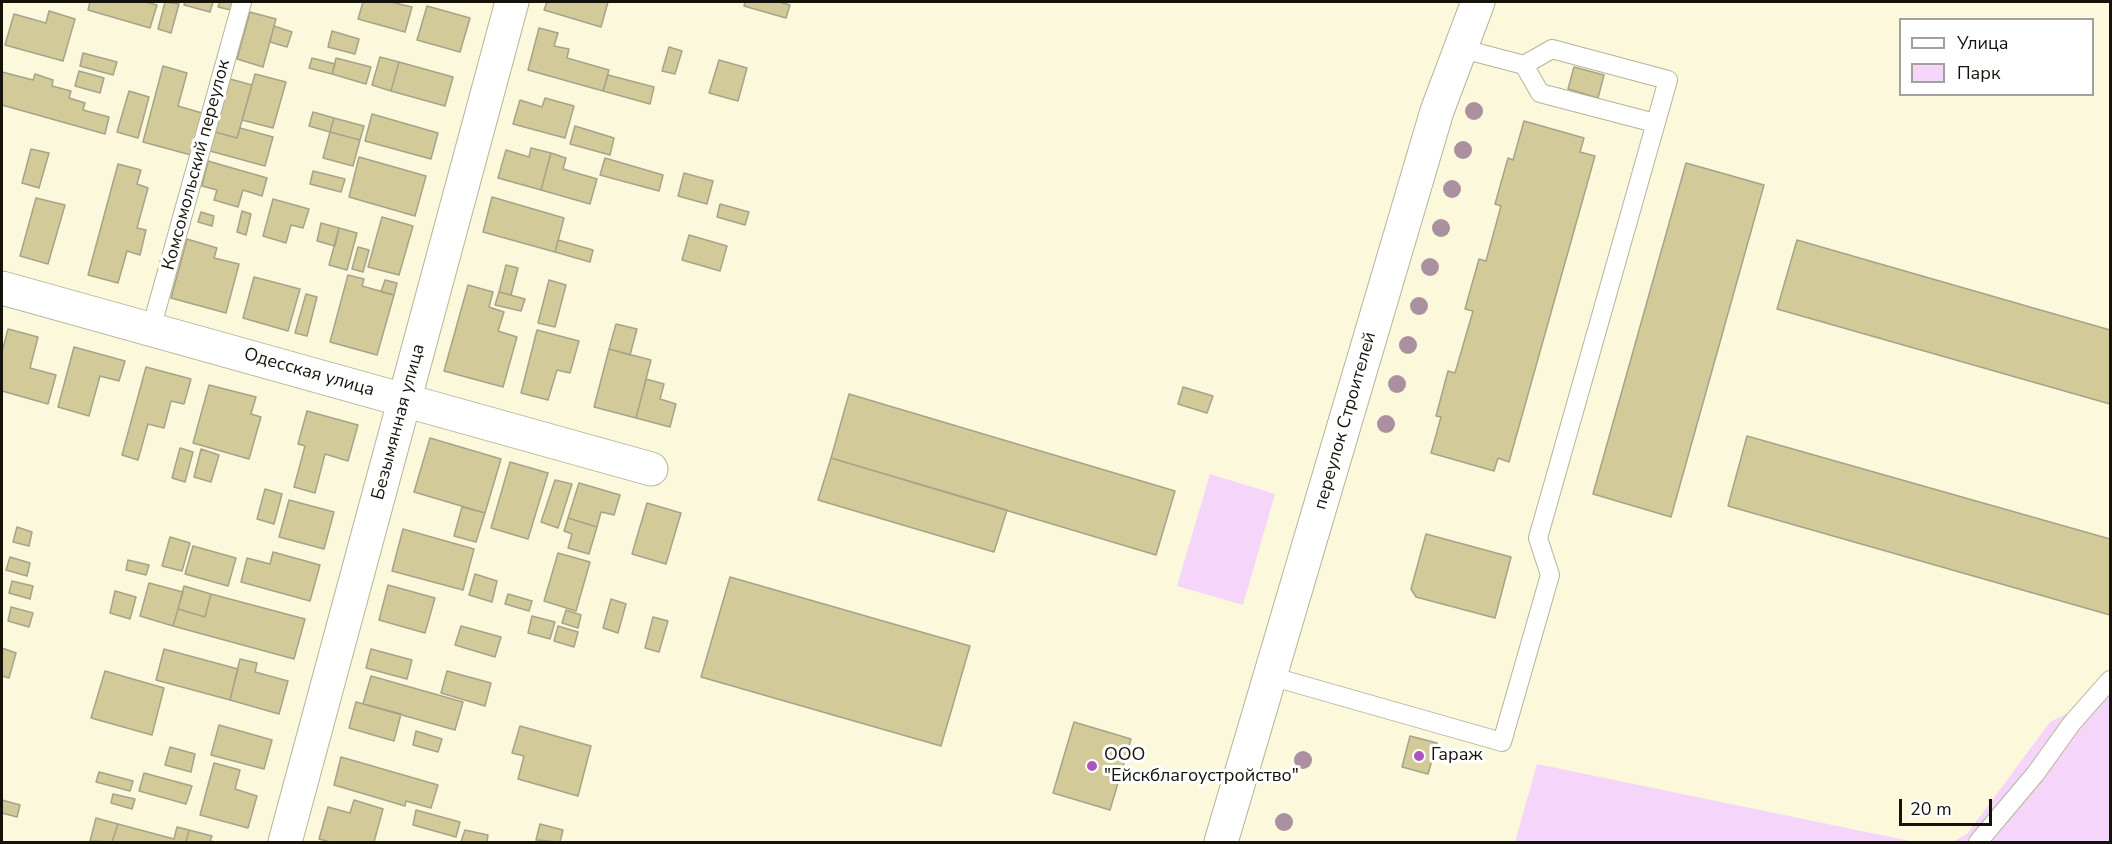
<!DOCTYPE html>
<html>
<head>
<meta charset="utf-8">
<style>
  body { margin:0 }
  #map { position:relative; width:2112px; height:844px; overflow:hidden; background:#fcf8dc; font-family:"Nunito Sans",sans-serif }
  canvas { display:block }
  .frame { position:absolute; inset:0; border:3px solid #141209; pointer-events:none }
  .legend { position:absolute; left:1899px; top:18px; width:195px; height:78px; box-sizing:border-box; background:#fff; border:2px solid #a1a09d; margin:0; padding:8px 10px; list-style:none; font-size:18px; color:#141209 }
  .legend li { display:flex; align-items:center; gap:12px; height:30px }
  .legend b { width:30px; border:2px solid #a1a09d }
  .scale { position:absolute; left:1899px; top:799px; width:93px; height:27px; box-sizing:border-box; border:3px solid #141209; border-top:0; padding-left:8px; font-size:18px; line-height:21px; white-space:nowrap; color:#141209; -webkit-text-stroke:4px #fff; paint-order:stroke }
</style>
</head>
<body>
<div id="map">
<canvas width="2112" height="844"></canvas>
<div class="frame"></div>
<ul class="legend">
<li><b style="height:8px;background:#fff"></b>Улица</li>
<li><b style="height:16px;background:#f5d6fa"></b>Парк</li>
</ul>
<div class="scale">20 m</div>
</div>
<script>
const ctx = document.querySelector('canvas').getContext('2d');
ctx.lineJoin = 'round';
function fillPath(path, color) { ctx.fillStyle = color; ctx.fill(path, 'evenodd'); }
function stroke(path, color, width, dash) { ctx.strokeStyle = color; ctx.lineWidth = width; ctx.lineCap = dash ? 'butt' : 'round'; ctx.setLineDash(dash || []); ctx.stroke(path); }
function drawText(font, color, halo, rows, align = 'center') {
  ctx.font = font + ' "Nunito Sans",sans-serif'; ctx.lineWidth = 6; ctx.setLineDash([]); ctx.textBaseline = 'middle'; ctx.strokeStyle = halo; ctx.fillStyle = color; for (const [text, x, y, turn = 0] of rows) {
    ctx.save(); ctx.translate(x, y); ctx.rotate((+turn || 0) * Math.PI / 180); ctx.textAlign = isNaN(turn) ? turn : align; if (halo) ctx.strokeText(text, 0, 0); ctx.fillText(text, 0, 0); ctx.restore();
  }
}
fillPath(new Path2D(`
  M1210,474L1275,494L1243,605L1177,586Z
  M2110,691V842H1952L1967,834L2050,722Z
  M1537,764L1915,842H1515Z`), '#f5d6fa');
const building = new Path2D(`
  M90,2H146L157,5L150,28L88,10Z
  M165,2L179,4L171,33L158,29Z
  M185,2H213L210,12L184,5Z
  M220,2H233L231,10L218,7Z
  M363,2H391L412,7L405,32L358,19Z
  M547,2H608L601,27L544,10Z
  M745,2H779L790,5L786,18L744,6Z
  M427,6L470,18L460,52L417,40Z
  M49,11L75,19L63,61L5,45L14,14L46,23Z
  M250,12L276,19L263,67L237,59Z
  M274,26L292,32L287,47L270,42Z
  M539,28L558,33L554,46L569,49L567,58L609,70L603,91L528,70Z
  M332,31L359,39L355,54L328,47Z
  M669,47L682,51L675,74L662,71Z
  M83,53L117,62L113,75L80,66Z
  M380,57L399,62L391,91L372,85Z
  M312,58L335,64L332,74L309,68Z
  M336,58L371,67L366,84L332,74Z
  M719,60L747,68L738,101L709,93Z
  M399,62L453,77L445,106L391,91Z
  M163,66L187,73L178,106L202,113L191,155L143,142Z
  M1574,67L1604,75L1598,98L1568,89Z
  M79,71L104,78L100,93L75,86Z
  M2,72L33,80L35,74L53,80L52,86L71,91L69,98L85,103L83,110L109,117L105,134L2,105Z
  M255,74L286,82L273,128L242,120Z
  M608,75L654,87L650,104L603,91Z
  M230,79L252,85L237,138L215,132Z
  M129,91L149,97L138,138L117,132Z
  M545,98L574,106L565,138L513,124L520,100L542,107Z
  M313,112L334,118L330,132L309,126Z
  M372,114L438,133L431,159L365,141Z
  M334,118L364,126L360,140L330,132Z
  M1524,121L1584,138L1580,152L1595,156L1509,462L1498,458L1494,471L1431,453L1441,417L1436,416L1448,371L1455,373L1473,311L1465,309L1479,259L1486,261L1501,206L1495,204L1508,158L1513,160Z
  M575,126L614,138L610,155L570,144Z
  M240,128L273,137L265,166L210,151L215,132L237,138Z
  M330,132L360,140L353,166L323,158Z
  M531,148L551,153L541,190L498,178L506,150L529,157Z
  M31,149L49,153L39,188L22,183Z
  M551,153L566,158L563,169L597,179L590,204L541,190Z
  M359,157L426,176L415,216L349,197Z
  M605,158L663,175L659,191L600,175Z
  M208,161L267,178L262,196L243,190L238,207L214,200L217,190L202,186Z
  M1686,163L1764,185L1671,517L1593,494Z
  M118,164L141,170L137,184L148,188L137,228L146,230L140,255L127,251L118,283L88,275Z
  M313,171L345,179L341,192L310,184Z
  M684,173L713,181L707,204L678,196Z
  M492,197L564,218L555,252L483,232Z
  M36,198L65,205L48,264L20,256Z
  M273,199L309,209L303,228L291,225L286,243L263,236Z
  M720,204L749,212L745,225L717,217Z
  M242,211L251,214L246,235L237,232Z
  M201,212L214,216L212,226L198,222Z
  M382,217L413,226L399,275L368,267Z
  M321,223L339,228L335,246L317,241Z
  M339,228L357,233L347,270L329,265Z
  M689,235L727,246L720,271L682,260Z
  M187,239L217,248L214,258L239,264L226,313L171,298Z
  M558,240L593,250L590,262L555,252Z
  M1797,240L2110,330V404L1777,309Z
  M358,247L369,250L363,272L352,269Z
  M506,265L518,268L511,295L499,292Z
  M348,275L364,279L362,286L394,295L377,355L330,342Z
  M254,277L300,289L288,331L243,318Z
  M385,280L397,283L394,295L381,292Z
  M549,280L566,285L555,327L538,323Z
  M468,285L493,292L489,307L504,312L498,331L517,337L503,387L444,371Z
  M499,292L525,299L521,311L495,305Z
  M306,294L317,297L307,336L295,333Z
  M616,324L637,329L630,355L609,349Z
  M8,329L38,337L30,368L56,375L48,404L2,391V352Z
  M537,330L579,341L570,373L557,370L548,400L521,393Z
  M74,347L125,361L119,381L100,376L89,416L58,407Z
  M609,349L651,360L636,418L594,407Z
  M146,367L191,379L184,404L171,401L164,428L148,424L138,460L122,455Z
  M646,379L664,384L660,399L676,404L670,427L636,418Z
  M209,385L256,397L251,414L261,417L249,459L193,443Z
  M1183,387L1213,396L1207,413L1178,404Z
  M849,394L1175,491L1156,555L831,458Z
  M307,411L358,425L348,461L325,454L315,493L294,487L305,446L298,444Z
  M1747,436L2110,539V615L1728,506Z
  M430,438L501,459L485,513L414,492Z
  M180,448L193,452L185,482L172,478Z
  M201,449L219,455L211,482L194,477Z
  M831,458L1007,510L994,552L818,500Z
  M510,462L548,473L528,539L491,528Z
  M555,480L572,484L558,528L541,522Z
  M579,483L620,495L614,515L601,512L597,527L568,518Z
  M265,489L282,494L274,524L257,519Z
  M289,500L334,512L324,549L279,537Z
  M647,503L681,513L666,564L632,554Z
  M462,507L485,513L476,542L454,536Z
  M568,518L597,527L589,554L568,548L572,534L564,531Z
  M17,527L32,532L29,546L13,542Z
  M403,529L474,549L463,590L392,571Z
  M1426,534L1511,557L1495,618L1416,597L1411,589Z
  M170,537L190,543L182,571L162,566Z
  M193,546L236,558L228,586L185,574Z
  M273,552L320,565L310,601L241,582L247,558L270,564Z
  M558,553L590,562L576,611L544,601Z
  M10,557L30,563L27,576L6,570Z
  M128,560L149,565L146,575L126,570Z
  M475,574L497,581L492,602L469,595Z
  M730,577L970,646L941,746L701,677Z
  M12,581L33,586L30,599L9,593Z
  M149,583L183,592L173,626L140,616Z
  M388,585L435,598L425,633L379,620Z
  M184,586L211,594L205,617L178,609Z
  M115,591L136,597L130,619L110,613Z
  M211,594L305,619L294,659L173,626L178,609L205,617Z
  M508,594L532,601L529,611L505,604Z
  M611,599L626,604L618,633L603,628Z
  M11,607L33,613L29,627L8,621Z
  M566,610L581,615L578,628L562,623Z
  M532,616L555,622L550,639L528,633Z
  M653,617L668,621L659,652L645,648Z
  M461,626L501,637L495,657L455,645Z
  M558,626L578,632L574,647L554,641Z
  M2,648L16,653L9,678L2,676Z
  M164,649L238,669L230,700L156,680Z
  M371,649L412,660L407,679L366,668Z
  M240,659L257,663L255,672L288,681L279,714L230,700Z
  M105,671L164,688L152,735L91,718Z
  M447,671L491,683L485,706L441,693Z
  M371,676L463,702L455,730L363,704Z
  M356,702L401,714L394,741L349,728Z
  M1074,722L1131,739L1110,810L1053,793Z
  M219,725L272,740L264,769L211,755Z
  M520,726L591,746L578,796L518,779L524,756L512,753Z
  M416,731L442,739L438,752L413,745Z
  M1410,736L1437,743L1428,774L1402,767Z
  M170,747L195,754L191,772L165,765Z
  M341,757L438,785L431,808L406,801L405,806L334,785Z
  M214,763L240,770L235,789L257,796L248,828L200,815Z
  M99,772L133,781L130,791L96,782Z
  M144,773L192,786L186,804L139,791Z
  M113,794L135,799L132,809L111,803Z
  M2,800L20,805L17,817L2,813Z
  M354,800L383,809L374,842H330L319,839L328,807L350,813Z
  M416,810L460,822L456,837L413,825Z
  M96,818L118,824L112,842L90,841Z
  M118,824L174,839L177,827L189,830L186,842H112Z
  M540,824L563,830L560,842L536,840Z
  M189,830L212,836L210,841L216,842H186Z
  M465,830L488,835L487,842H461Z`);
fillPath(building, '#d2ca99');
stroke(building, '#a7a389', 1.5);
const service = new Path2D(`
  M1524,65L1540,93L1655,123
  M151,329L242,2
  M1270,676L1502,742L1550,575L1538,538L1668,80L1552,49L1524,65L1459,48
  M1978,842L2036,773L2072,723L2110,680`);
const minor = new Path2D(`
  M2,288L651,469
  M285,842L512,2`);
const tertiary = new Path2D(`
  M1221,842L1437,111L1478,2`);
stroke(service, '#b7b399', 20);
stroke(minor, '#b7b399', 35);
stroke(tertiary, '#b7b399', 35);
stroke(service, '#fff', 18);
stroke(minor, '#fff', 33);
stroke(tertiary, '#fff', 33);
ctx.fillStyle = '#ab91a0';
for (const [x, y] of [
  [1474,111],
  [1463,150],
  [1452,189],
  [1441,228],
  [1430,267],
  [1419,306],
  [1408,345],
  [1397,384],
  [1386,424],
  [1303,760],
  [1284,822]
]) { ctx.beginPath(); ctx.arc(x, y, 9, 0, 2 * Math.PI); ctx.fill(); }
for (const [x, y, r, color] of [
  [1419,756,6,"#af54bf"],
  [1092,766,6,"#af54bf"]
]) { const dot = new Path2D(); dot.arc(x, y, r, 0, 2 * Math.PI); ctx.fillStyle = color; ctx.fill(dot); stroke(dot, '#fff', 2); }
drawText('18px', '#141209', '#fff', [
  ["Комсомольский переулок",197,165,-75],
  ["Одесская улица",309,373,16],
  ["переулок Строителей",1346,421,-74],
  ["Безымянная улица",399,422,-75]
]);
drawText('18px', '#141209', '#fff', [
  ["ООО",1104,756],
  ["\"Ейскблагоустройство\"",1104,777],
  ["Гараж",1431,756]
], 'left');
</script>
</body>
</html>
